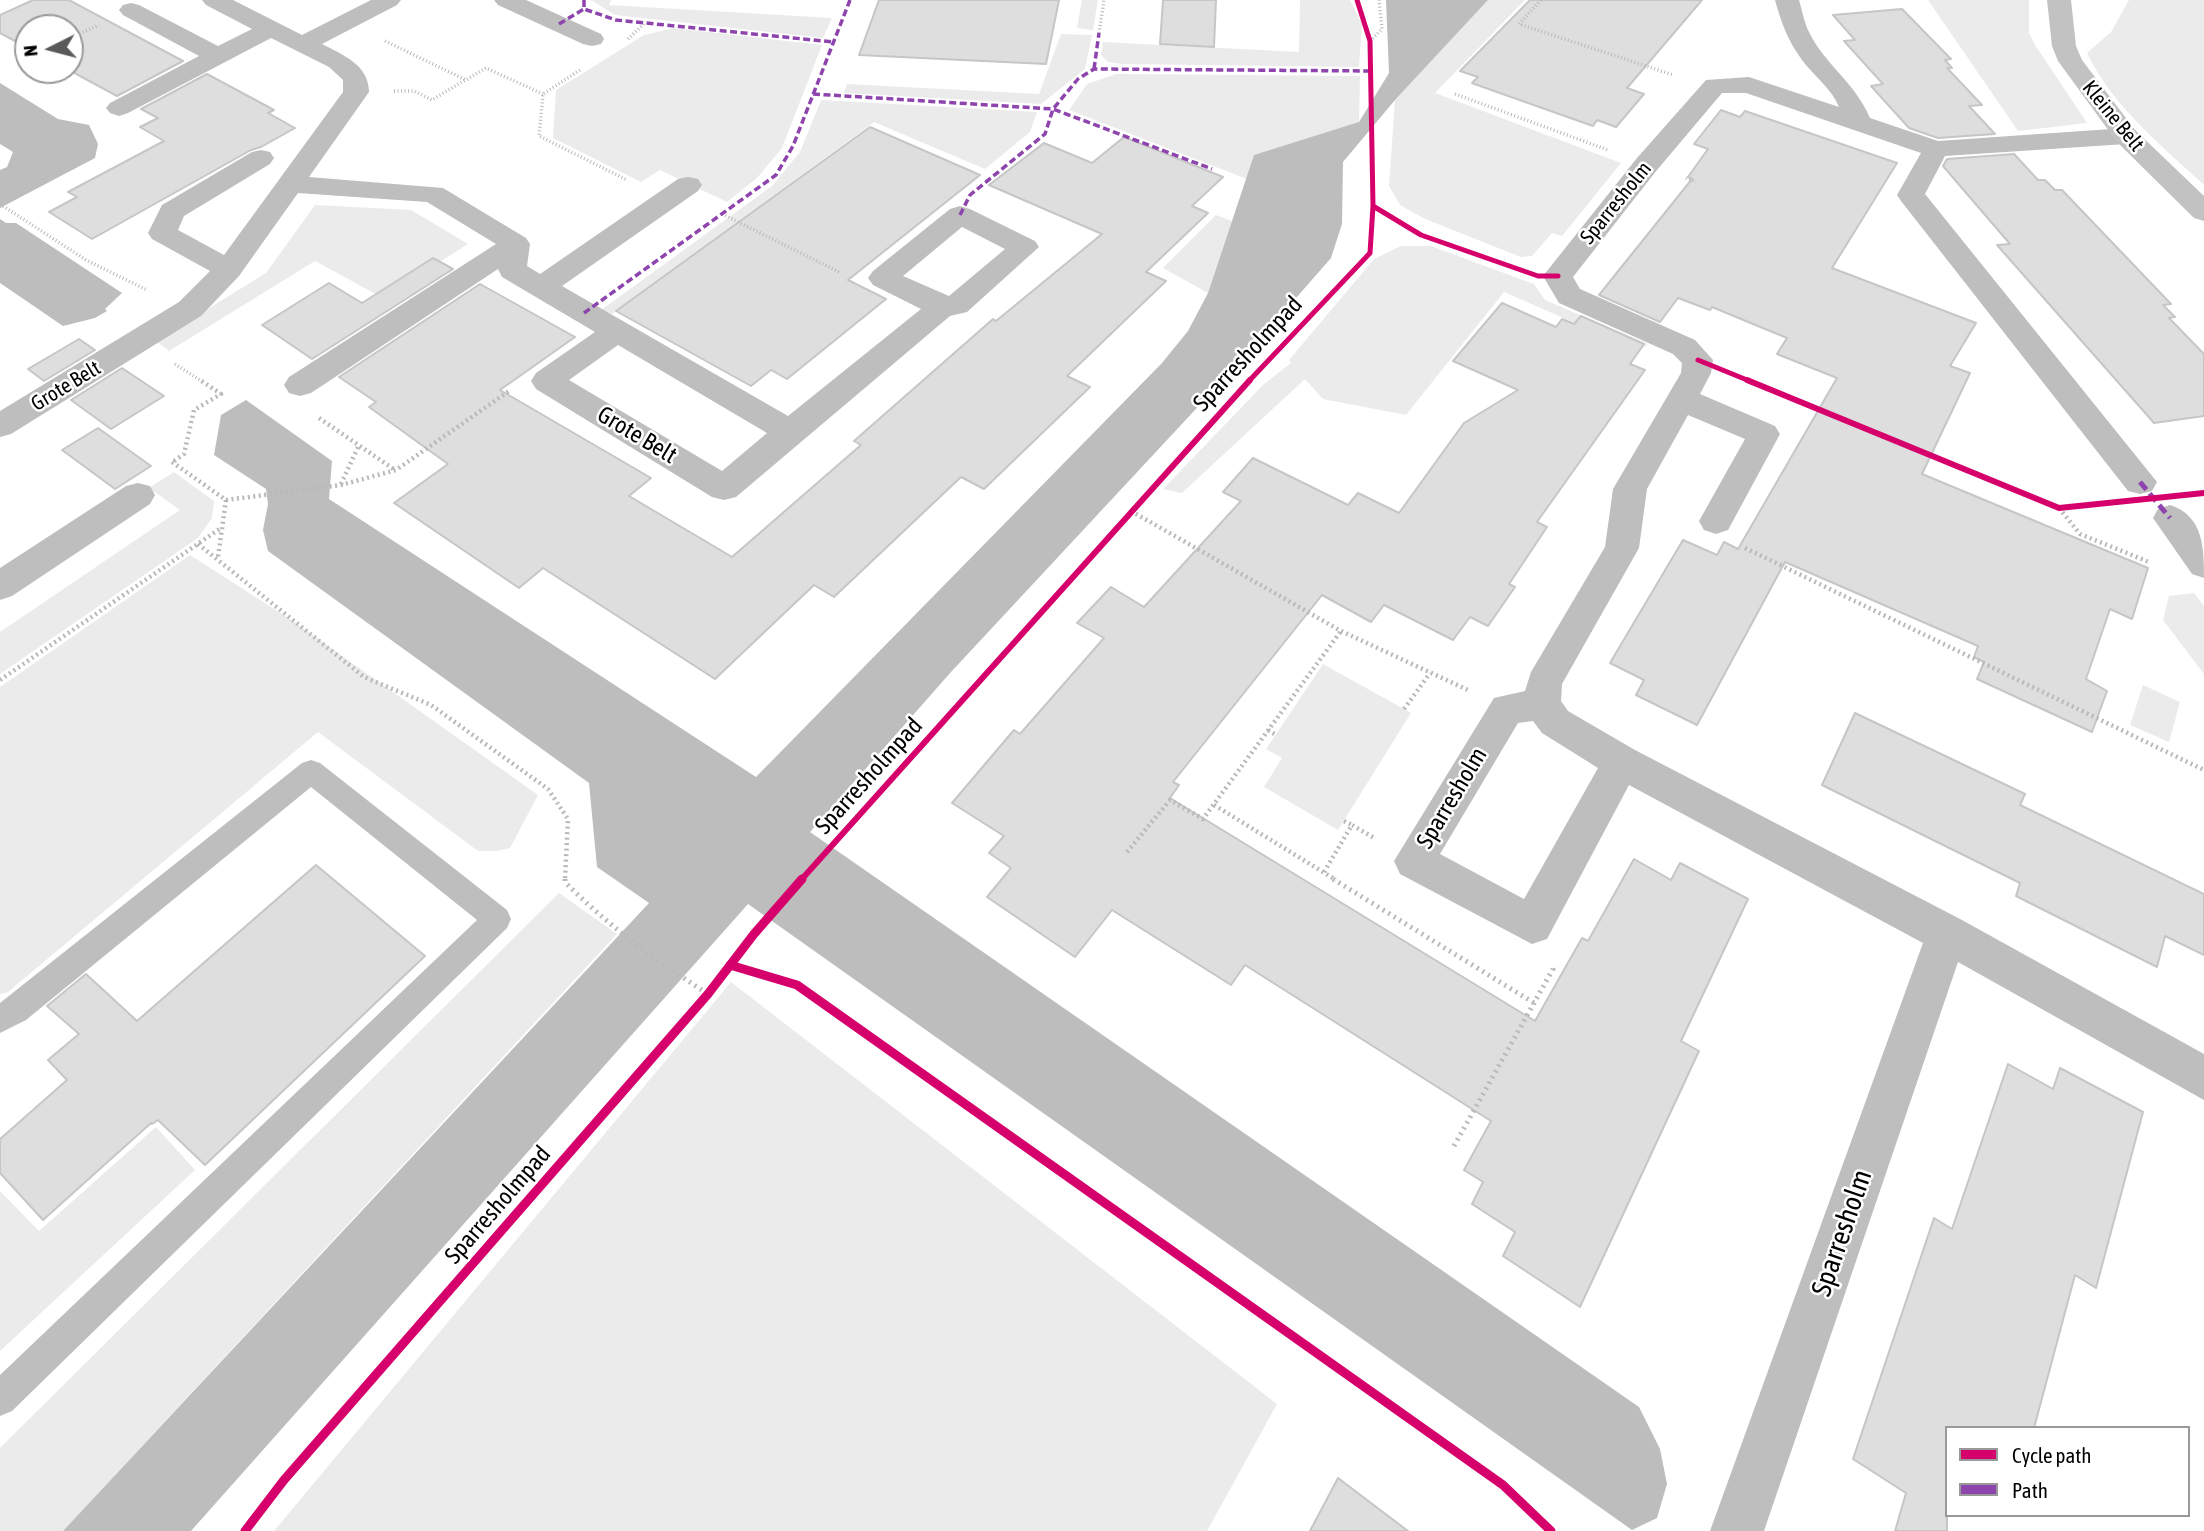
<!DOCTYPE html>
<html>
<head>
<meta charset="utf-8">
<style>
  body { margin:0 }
  #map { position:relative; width:2204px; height:1531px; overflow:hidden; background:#fff; font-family:"Asap Condensed",sans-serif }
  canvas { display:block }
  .legend { position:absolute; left:1945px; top:1426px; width:245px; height:91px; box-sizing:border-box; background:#fff; border:2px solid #999; margin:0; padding:9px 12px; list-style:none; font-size:21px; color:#000 }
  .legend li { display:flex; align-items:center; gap:14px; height:35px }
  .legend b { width:35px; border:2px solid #999 }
  .north { position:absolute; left:14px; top:14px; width:70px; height:70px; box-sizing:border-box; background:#fff; border:2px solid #999; border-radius:50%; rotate:264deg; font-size:19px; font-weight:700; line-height:28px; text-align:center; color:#000 }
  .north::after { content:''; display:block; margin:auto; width:24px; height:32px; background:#595959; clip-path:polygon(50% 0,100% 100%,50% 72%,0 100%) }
</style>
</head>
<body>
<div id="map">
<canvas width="2204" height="1531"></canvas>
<ul class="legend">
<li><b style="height:9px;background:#d6006c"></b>Cycle path</li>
<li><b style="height:9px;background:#8e44ad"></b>Path</li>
</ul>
<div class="north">N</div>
</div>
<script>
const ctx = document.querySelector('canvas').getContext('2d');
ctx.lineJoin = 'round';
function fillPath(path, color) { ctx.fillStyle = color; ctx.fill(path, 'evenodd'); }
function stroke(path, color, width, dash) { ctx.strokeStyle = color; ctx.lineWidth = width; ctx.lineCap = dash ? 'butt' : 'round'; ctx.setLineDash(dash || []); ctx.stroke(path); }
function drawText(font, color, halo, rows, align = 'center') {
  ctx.font = font + ' "Asap Condensed",sans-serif'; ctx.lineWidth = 5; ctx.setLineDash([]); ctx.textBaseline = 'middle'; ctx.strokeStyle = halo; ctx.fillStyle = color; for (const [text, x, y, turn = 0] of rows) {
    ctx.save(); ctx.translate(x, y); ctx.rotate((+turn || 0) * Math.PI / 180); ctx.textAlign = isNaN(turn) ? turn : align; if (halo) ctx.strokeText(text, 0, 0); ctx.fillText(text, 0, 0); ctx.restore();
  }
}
fillPath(new Path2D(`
  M591,0H611L609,5L832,18L823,38L615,15Z
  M1082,0H1098L1093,30L1077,28Z
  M1300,0H1350L1362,24L1359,67L1122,64L1108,62L1101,55L1103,42L1299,52Z
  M1488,0H1525L1435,93L1621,163L1562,236L1552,233L1532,256L1521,257L1425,219L1400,205L1389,186L1395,100Z
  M1928,0H2029V33L2035,45L2087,123L2018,131Z
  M2129,0H2204V185C2162,146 2112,106 2087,53L2111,32Z
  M674,28L822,45L782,148L757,178L727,202L660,170L641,182L553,138L556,90L644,35Z
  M1061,34L1092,35L1085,69L1041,104L844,93L847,84L1039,94Z
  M1116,74L1360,76L1359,123L1254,155L1247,179L1069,110L1087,84Z
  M821,100L1037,112L1030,132L985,169L874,122L612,314L601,310L772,186L800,152Z
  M315,205L411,210L468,244L383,298L315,261L169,351L156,341L266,273Z
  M1216,215L1232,221L1208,293L1163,268Z
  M1401,246H1431L1512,276L1534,284L1545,300L1648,344L1639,351L1504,292L1406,415L1323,399L1305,379L1182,493L1163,489L1264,384L1291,363L1289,360L1374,259Z
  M174,472L214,501L212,518L198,538L0,674V632L180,510L149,488Z
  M190,555L293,621L538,795L510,848L497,851H478L318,732L8,992L0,994V687Z
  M2194,593L2204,606V674L2163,620L2169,596Z
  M1323,664L1411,713L1338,830L1264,787L1282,758L1266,749Z
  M2143,685L2180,702L2169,742L2130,725Z
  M559,893L617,934L63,1531H0V1448Z
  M731,982L1277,1404L1207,1531H274Z
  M156,1127L195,1170L0,1351V1191L39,1231Z`), '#ebebeb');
fillPath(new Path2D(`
  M1386,0H1488L1395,100L1343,162L1342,224L1331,258L1248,353L951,672L810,832L1639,1407L1660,1449L1667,1484L1657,1518L1632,1530L748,904L191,1531H63L649,903L597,867L589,783L268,551L263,530L268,504L266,489L214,455L221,415L246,400L332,461L329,499L756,777L1162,363L1188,331L1208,293L1254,155L1359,122L1389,73Z
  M0,83L58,119L89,125L98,144L95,158L0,208V170L7,167L13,152L0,144Z
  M0,219L6,223H16L122,293L105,309L107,311L95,318L63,326L0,283Z`), '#bdbdbd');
const building = new Path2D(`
  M33,0H69L183,61L117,96L69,70L70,28H28V48L0,33V15Z
  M879,0H1059L1046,64L859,55Z
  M1163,0H1216L1214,47L1160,44Z
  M1530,0H1702L1627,88L1644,94L1616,127L1597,120L1593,126L1480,86L1472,83L1478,77L1460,71Z
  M1902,9L1951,59L1945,60L1952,68H1947L1982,105L1969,106L1995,134L1938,138L1909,128L1871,86L1883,84L1844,41L1855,40L1833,15Z
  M207,74L274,110L268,113L295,128L261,147L251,150L92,239L49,212L77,197L68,192L164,141L140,127L158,118L141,109Z
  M1721,110L1740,117L1745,111L1897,163L1832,268L1976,323L1950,366L1970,373L1922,474L2148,568L2132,619L2110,609L2086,679L2107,691L2092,732L1977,679L1984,662L1974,657L1978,646L1785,562L1697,725L1636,695L1644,680L1610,663L1683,540L1717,555L1724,542L1738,549L1837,378L1777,354L1787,338L1712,307L1710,310L1678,298L1660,322L1599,295L1692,179L1688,177L1708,149L1694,144Z
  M870,127L980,175L848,280L886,299L787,379L771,370L751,386L616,311Z
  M1124,137L1223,177L1192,206L1208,213L1146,272L1166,281L1067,376L1090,387L984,489L961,477L834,597L814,585L715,679L543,568L519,588L394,503L448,464L369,407L376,402L339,377L480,284L575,337L500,390L651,478L629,496L732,557L861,445L854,441L993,319L996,321L1102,234L989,185L1044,143L1092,163Z
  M2014,154L2038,180H2045L2055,190H2062L2171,304L2163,305L2175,317L2169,318L2204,354V416L2154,423L1997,245L2010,244L1943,166L1947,159Z
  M433,258L453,269L312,359L262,325L329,283L362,303Z
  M1502,303L1556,327L1562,319L1574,324L1581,316L1644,344L1630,364L1645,370L1537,522L1547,527L1509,584L1515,587L1488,626L1470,617L1453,640L1384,605L1371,622L1322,595L1173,782L1179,785L1170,798L1535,1021L1582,938L1588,941L1634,859L1671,880L1680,863L1748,899L1681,1041L1699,1051L1580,1307L1503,1256L1515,1232L1472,1204L1483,1182L1464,1170L1491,1121L1245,965L1231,985L1112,910L1075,957L987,897L1011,868L989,853L1004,836L952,803L1014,730L1020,734L1104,638L1077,623L1111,587L1144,607L1241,501L1223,492L1253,458L1348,505L1358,493L1399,513L1464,423L1518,390L1453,361Z
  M79,339L95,350L44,381L28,369Z
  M122,368L164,396L111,429L71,400Z
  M98,428L151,466L115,489L62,450Z
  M1855,713L2025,794L2020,805L2204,894V955L2165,936L2157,967L2016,896L2020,883L1822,785Z
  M316,865L425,956L205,1165L158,1120L152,1124L151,1123L43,1220L0,1173V1139L67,1080L48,1060L79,1034L47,1006L86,974L137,1021Z
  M2008,1064L2053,1089L2060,1068L2143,1112L2096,1288L2075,1275L2034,1428H1947V1531H1895L1906,1493L1853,1459L1934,1218L1952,1229Z
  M1338,1478L1408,1531H1310Z`);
fillPath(building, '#dedede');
stroke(building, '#c6c6c6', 2);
stroke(new Path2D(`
  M1541,0L1519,24L1673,75
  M1099,33L1104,0
  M70,38L99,25
  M628,39L645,23
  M385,41L466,80L486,68L543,94
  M1370,41L1382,29L1379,0
  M580,70L543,94L539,136L627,180
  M394,91H414L432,100L465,80
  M1455,94L1608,150
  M1686,178L1696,182
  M0,204L86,260L147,290
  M722,214L841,273
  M175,364L203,382`), '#b9b9b9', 3.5, [1, 2.5]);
stroke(new Path2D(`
  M319,418L395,470
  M174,461L184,454L194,410L221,394L200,380
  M172,462L226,500L218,557
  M341,484L359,445
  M226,500L341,485L396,470L509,391
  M2059,508L2080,534L2149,562
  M1131,511L1341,631L1468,690
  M198,544L364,677L431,705L548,789L568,819L565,880
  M1745,548L2204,770
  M0,680L221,528
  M1404,709L1430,673
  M1268,730L1276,735
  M1214,805L1336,880
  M1344,821L1352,825
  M1127,852L1170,800L1203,819L1341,631
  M1324,872L1352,825L1376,839`), '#b9b9b9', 4.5, [2, 3.5]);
stroke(new Path2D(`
  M565,879V882C608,926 657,961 708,994
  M1333,879L1534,1003
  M1454,1146L1553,969L1552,966`), '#b9b9b9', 5, [2, 4.5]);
fillPath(new Path2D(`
  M311,760L320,763L507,910L511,919L507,928L12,1411L0,1416V1375L477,920L311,787L26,1020L0,1033V1003L302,763Z`), '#bebebe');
fillPath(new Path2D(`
  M202,0H233L302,35L371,0H401L397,5L322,44C343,55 369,65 369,92L309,177L443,188L526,238L530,244L527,266L540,274L678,179L688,177L698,179L702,185L698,191L562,286L788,416L921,309L873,285L868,278L873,271L950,209L960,206L970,209L1035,241L1039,247L967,312L950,316L736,497L724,500L712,497L536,389L531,381L536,373L595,332L502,277L498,269L311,393L300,396L289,393L284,385L289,377L496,244L427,202L298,193L239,276L201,316L11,434L0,437V411L179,302L210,271L152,239L148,233L162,205L252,152L261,150L270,152L274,158L270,164L184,216L178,230L224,255L343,92V80L329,67L271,38L128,113L119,116L110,113L106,108L110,103L199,56L123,15L119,10L123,5L131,3L139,5L218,46L252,29L206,5ZM962,227L1005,249L949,296L903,276ZM618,345L767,433L722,471L569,380Z
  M494,0H526L601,34L604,39L601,44L592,46L583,44L498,5Z
  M1775,0H1799C1802,10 1804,22 1809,32C1825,65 1854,81 1870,118L1938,141L2126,128L2135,130L2139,136L2135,142L2126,144L1945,156L1925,194L2157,482L2152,491L2140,494L2128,491L1901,201L1897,195L1921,153L1746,93H1722L1657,170L1573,277L1580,289L1695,340L1713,360L1711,373L1700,394L1775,426L1780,434L1728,530L1716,534L1704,530L1699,521L1745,439L1688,415L1647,489L1639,548L1562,684L1561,701L1568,711L1635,750L1962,920L2204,1054V1100L1958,962L1764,1531H1710L1923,943L1629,785L1547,939L1532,944L1400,874L1394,861L1494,698L1525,691L1531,672L1605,547L1613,489L1681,373L1682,363L1673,354L1559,303L1543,276L1637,158L1706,80L1749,77L1839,107C1832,89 1814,76 1802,60C1788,41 1781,22 1775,0ZM1533,721L1542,733L1598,768L1524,899L1440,854L1518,723Z
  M138,483L150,486L155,495L150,504L12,596L0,600V568L126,486Z
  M2170,505C2204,516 2204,549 2204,578L2192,574L2153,518L2158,509Z`), '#bebebe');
fillPath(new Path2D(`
  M2047,0H2071L2076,46L2082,60L2135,130L2204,196V221L2194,218L2117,142L2058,61L2052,46Z`), '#c2c2c2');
stroke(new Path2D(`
  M584,0V9L616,20L833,42
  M559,24L584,9
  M1094,69L1099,33
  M813,94L1053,109L1212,169
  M960,215L970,195L1045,134L1053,109L1078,79L1094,69L1372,71
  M584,313L776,175L793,146L850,0`), '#8e44ad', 3.5, [7, 3.5]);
stroke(new Path2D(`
  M2140,482L2170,518`), '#8e44ad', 5, [10, 5]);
stroke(new Path2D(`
  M1373,206L1421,235L1538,276H1558
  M1698,360L1752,382
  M1248,382L1370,253L1373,206L1370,41L1357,0`), '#d6006c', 5);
stroke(new Path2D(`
  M1747,380L2059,508L2204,493
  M801,880L1250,380`), '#d6006c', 6);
stroke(new Path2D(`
  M730,965L797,985L1503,1485L1551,1531
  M245,1531L284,1480L708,994L754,934L802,879`), '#d6006c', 9);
drawText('21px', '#000', '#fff', [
  ["Kleine Belt",2113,116,51],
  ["Sparresholm",1616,203,-51],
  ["Grote Belt",66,386,-31]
]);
drawText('24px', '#000', '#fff', [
  ["Sparresholmpad",1248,354,-47],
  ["Grote Belt",637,435,31],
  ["Sparresholmpad",869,776,-48],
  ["Sparresholm",1452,798,-59],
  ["Sparresholmpad",498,1205,-49]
]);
drawText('28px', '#000', '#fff', [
  ["Sparresholm",1842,1233,-71]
]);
</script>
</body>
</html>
